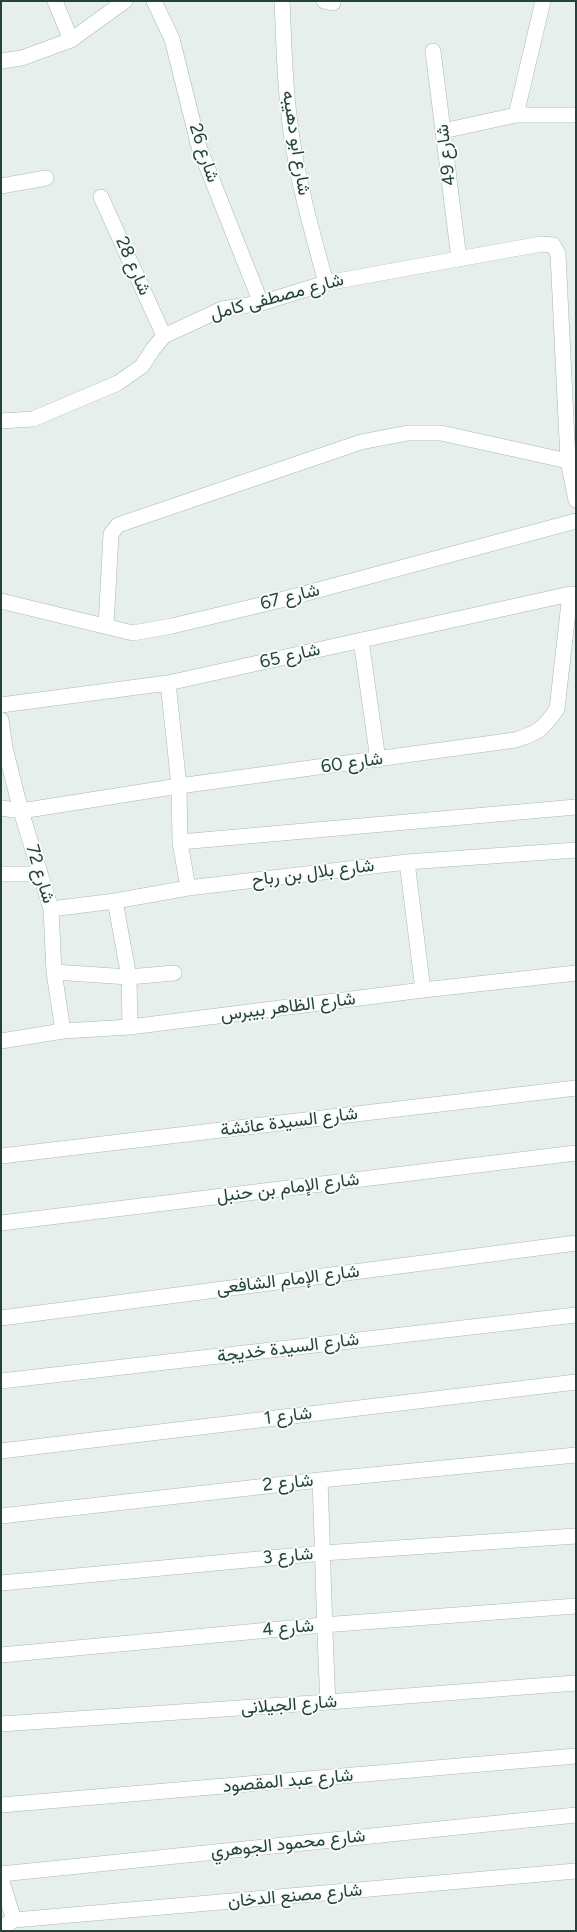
<!DOCTYPE html>
<html>
<head>
<meta charset="utf-8">
<style>
  body { margin:0 }
  #map { position:relative; width:577px; height:1932px; overflow:hidden; background:#e6efeb; font-family:Figtree,sans-serif }
  canvas { display:block }
  .frame { position:absolute; inset:0; border:2px solid #24423a; pointer-events:none }
</style>
</head>
<body>
<div id="map">
<canvas width="577" height="1932"></canvas>
<div class="frame"></div>
</div>
<script>
const ctx = document.querySelector('canvas').getContext('2d');
ctx.lineJoin = 'round';
function stroke(path, color, width, dash) { ctx.strokeStyle = color; ctx.lineWidth = width; ctx.lineCap = dash ? 'butt' : 'round'; ctx.setLineDash(dash || []); ctx.stroke(path); }
function drawText(font, color, halo, rows, align = 'center') {
  ctx.font = font + ' Figtree,Vazirmatn,sans-serif'; ctx.lineWidth = 4; ctx.setLineDash([]); ctx.textBaseline = 'middle'; ctx.strokeStyle = halo; ctx.fillStyle = color; for (const [text, x, y, turn = 0] of rows) {
    ctx.save(); ctx.translate(x, y); ctx.rotate((+turn || 0) * Math.PI / 180); ctx.textAlign = isNaN(turn) ? turn : align; if (halo) ctx.strokeText(text, 0, 0); ctx.fillText(text, 0, 0); ctx.restore();
  }
}
const street = new Path2D(`
  M55,1L71,40
  M154,1L172,39L199,147L261,303
  M282,1C284,47 285,93 292,138C299,187 313,235 326,283
  M324,1L333,3
  M433,51L459,259
  M1,61L22,58L71,40L125,1
  M516,115L543,1
  M443,131L516,115H576
  M1,186L46,178
  M101,197L164,336
  M1,421L33,419L118,383L142,366L153,349L164,336L222,309L261,303L326,283L541,244L553,245L558,254L568,461L576,500
  M1,601L133,633L172,626L277,601L576,521
  M106,626L111,534L118,525L361,442L408,433H441L568,461
  M361,640L378,760
  M168,683L179,786L180,842L188,888
  M1,705L168,683L570,594L576,595
  M1,720L5,748L21,811L51,909L54,972L63,1031
  M1,808L21,811L179,786L515,740C538,733 543,729 557,709L570,594
  M180,842L576,807
  M407,862L423,990
  M1,874H40
  M115,901L129,977L130,1027
  M51,909L115,901L188,888L407,862L576,850
  M54,972L129,977L174,973
  M1,1041L63,1031L130,1027L423,990L576,973
  M1,1156L576,1088
  M1,1223L576,1153
  M1,1318L576,1243
  M1,1381L576,1315
  M1,1451L576,1382
  M320,1480C323,1554 324,1628 328,1702
  M1,1516L320,1480L576,1455
  M1,1583L323,1553L576,1536
  M1,1655L323,1625L576,1606
  M1,1724L328,1702L576,1683
  M1,1805L576,1756
  M1,1874L576,1815
  M1,1879L14,1920L1,1928
  M14,1920L576,1871`);
stroke(street, '#a8b8b2', 16);
stroke(street, '#fff', 15);
drawText('18px', '#24423a', '#f7fbf9', [
  ["شارع ابو دهيبه",296,143,81],
  ["شارع 26",204,153,72],
  ["شارع 49",446,155,-97],
  ["شارع 28",133,266,66],
  ["شارع مصطفى كامل",277,297,-15],
  ["شارع 67",290,597,-14],
  ["شارع 65",290,656,-13],
  ["شارع 60",352,763,-8],
  ["شارع بلال بن رباح",313,873,-7],
  ["شارع 72",40,874,73],
  ["شارع الظاهر بيبرس",288,1007,-7],
  ["شارع السيدة عائشة",289,1122,-7],
  ["شارع الإمام بن حنبل",288,1188,-7],
  ["شارع الإمام الشافعى",288,1280,-7],
  ["شارع السيدة خديجة",288,1348,-7],
  ["شارع 1",288,1416,-7],
  ["شارع 2",288,1483,-6],
  ["شارع 3",288,1556,-5],
  ["شارع 4",288,1628,-5],
  ["شارع الجيلانى",289,1705,-4],
  ["شارع عبد المقصود",288,1781,-5],
  ["شارع محمود الجوهري",288,1844,-6],
  ["شارع مصنع الدخان",295,1896,-5]
]);
</script>
</body>
</html>
